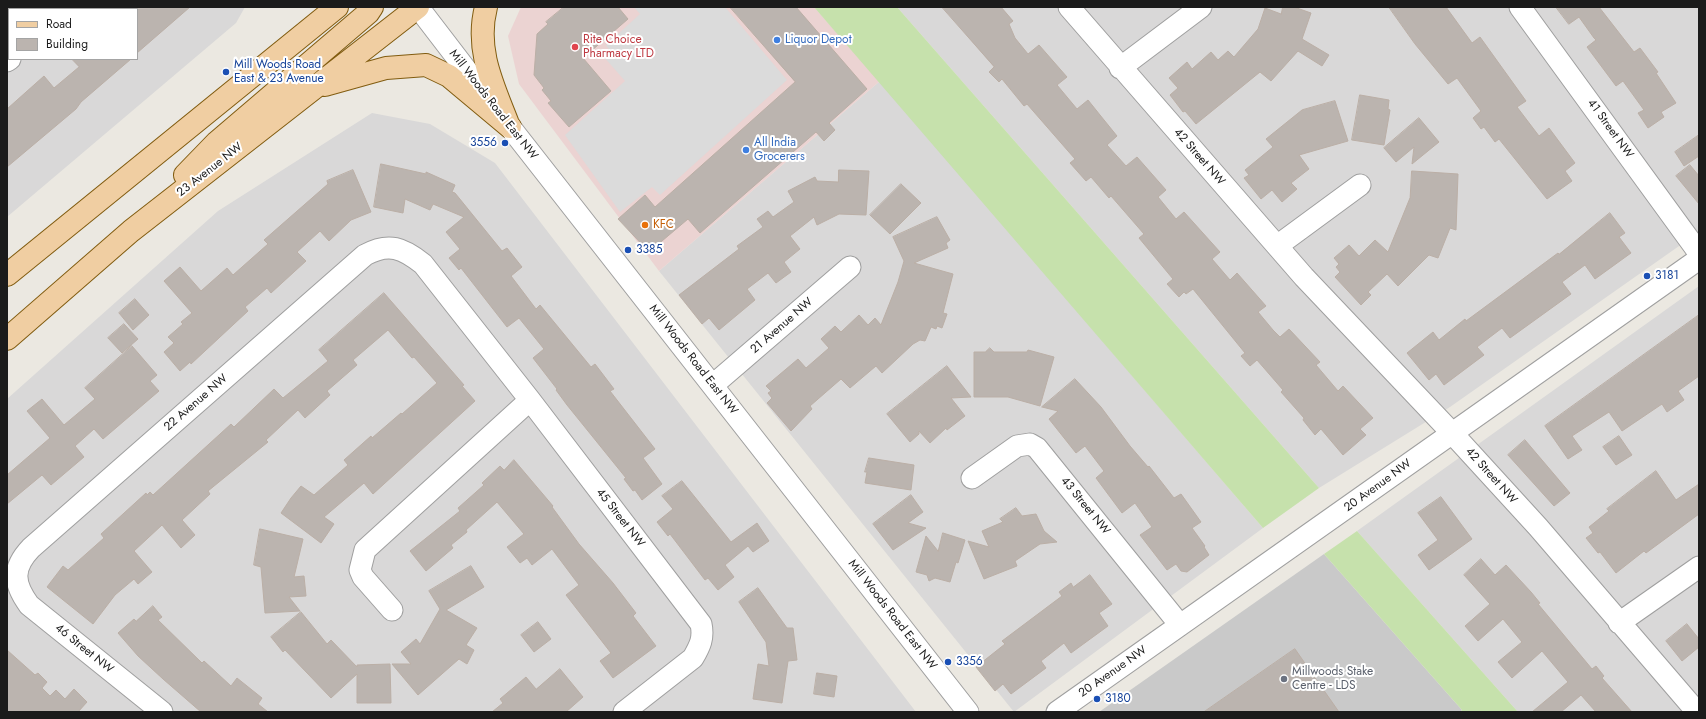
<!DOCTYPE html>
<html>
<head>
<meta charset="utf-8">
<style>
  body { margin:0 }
  #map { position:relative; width:1706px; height:719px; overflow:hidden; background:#ebe8e1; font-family:Jost,sans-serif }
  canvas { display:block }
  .frame { position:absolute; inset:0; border:8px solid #1b1b1b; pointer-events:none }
  .legend { position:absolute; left:8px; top:8px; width:130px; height:52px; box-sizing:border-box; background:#fff; border:1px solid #a4a4a4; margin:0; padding:5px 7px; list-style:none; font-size:12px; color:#1b1b1b }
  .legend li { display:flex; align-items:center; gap:8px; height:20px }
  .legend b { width:20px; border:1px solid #a4a4a4 }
</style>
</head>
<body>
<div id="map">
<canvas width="1706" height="719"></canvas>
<div class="frame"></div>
<ul class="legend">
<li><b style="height:5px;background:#f0cea2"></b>Road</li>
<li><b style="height:11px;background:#bbb4af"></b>Building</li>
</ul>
</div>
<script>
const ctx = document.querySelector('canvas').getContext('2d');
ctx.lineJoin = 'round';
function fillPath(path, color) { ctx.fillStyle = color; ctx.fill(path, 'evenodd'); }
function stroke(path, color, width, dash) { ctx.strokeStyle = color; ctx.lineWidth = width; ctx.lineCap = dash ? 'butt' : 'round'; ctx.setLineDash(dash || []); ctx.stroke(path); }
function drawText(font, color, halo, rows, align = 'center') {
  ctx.font = font + ' Jost,sans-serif'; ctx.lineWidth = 4; ctx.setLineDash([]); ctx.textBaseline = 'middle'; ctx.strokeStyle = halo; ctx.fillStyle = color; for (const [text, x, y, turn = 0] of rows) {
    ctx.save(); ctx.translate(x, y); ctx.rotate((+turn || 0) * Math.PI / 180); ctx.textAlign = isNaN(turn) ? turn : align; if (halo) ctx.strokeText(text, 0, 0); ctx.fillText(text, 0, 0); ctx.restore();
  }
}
fillPath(new Path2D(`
  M7,7H245L236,23L7,217ZM9,9H137V59H9Z
  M897,7H1699V232L1450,407L1319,488Z
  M880,81L1263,528L1014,712L659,271Z
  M372,113L430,124L495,163L916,712H7V399L218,211Z
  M1699,286V712H1518L1357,531Z`), '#d9d8d8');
fillPath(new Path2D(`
  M521,7H814L880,81L659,271L519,84L508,36Z`), '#ebd3d2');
fillPath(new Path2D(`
  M1324,554L1462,710L1460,712H1099Z`), '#c9c9c9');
fillPath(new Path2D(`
  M814,7H897L1319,488L1263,528Z
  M1357,531L1518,712H1460L1462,710L1324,554Z`), '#c6e1ac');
fillPath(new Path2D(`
  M634,7H725L787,80L660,195L652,187L620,212L565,135L625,81L604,57L611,52L606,45L640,14Z`), '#dbdbdb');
const building = new Path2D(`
  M137,7H190L137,53Z
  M564,7H618L628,19L583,58L611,91L569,127L548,103L551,101L542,90L544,88L534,75L537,34L548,24L546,22Z
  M730,7H796L867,89L829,123L835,130L824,141L816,132L700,233L688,219L649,252L618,219L645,195L655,207L795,82Z
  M942,7H1001L1013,21L1009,24L1015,38L1028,54L1039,45L1067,77L1057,85L1077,109L1088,100L1100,115L1117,136L1107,145L1126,166L1137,157L1166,190L1158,197L1176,219L1184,212L1220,252L1212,259L1230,280L1237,273L1266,306L1258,312L1273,330L1280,337L1289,329L1320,362L1316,365L1338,391L1343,386L1373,418L1360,429L1366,435L1343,455L1321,429L1315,435L1303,420L1304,418L1281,392L1283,390L1257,360L1250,366L1241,356L1245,353L1193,289L1186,294L1184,292L1179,297L1167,284L1173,279L1139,238L1144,234L1111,196L1109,198L1091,177L1086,181L1070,163L1075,159L1027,104L1024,106L1002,79L999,82L989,72L994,67Z
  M1283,7H1294L1311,13L1302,39L1329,55L1322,66L1298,51L1271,81L1260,72L1196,124L1185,111L1183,112L1170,95L1178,88L1169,78L1187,62L1192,69L1211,52L1218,60L1228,51L1234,57L1258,29L1265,8L1281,14Z
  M1389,7H1446L1472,43L1480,37L1526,101L1517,107L1539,136L1549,128L1575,163L1565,171L1572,181L1547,199L1499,139L1495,142L1484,127L1481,129L1473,118L1481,111L1457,78L1448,84L1415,44Z
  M1556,7H1599L1634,52L1640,48L1658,72L1656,73L1676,103L1661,112L1664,117L1648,128L1638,113L1644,110L1623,81L1616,86L1587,47L1596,40L1594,38L1579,17L1569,24Z
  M72,59H131L81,102L76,109L7,167V109L44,76L54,88L79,67Z
  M1360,95L1389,100L1388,109L1390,110L1384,145L1352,140Z
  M1335,101L1348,141L1299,155L1309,169L1291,183L1297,189L1282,202L1272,190L1261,199L1244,178L1249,175L1245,170L1273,147L1266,139L1302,110Z
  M1419,118L1439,142L1412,164L1414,147L1396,162L1384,148Z
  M1699,135V156L1684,166L1675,152Z
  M381,164L426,174V172L455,185L452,192L455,193L502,251L507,248L522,267L511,276L536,309L540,305L591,367L595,364L614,389L610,391L655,449L643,458L662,484L642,500L635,490L633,491L624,479L626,478L567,405L556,390L557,389L533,358L544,349L519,318L507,327L461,268L459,270L449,258L460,249L446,232L464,217L433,204L430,210L405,199L403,213L374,207Z
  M1690,165L1699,176V204L1676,176Z
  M353,170L371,212L351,220L329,241L320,231L297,252L306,261L271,293L267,288L245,307L248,311L191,364L190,362L180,371L164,352L174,343L168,337L183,324L181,322L192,313L164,281L180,267L201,291L227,268L233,275L268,244L264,240L328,184L327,181Z
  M839,170L869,171L866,215L839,214L817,225L814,217L790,236L800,249L784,262L791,272L776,283L768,273L747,289L755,300L719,330L709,318L702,324L679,295L739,249L737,246L763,227L757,219L768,211L773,217L794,202L788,191L815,177L817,181L838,182Z
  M1412,171L1458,174L1456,230L1450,228L1438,258L1429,255L1398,286L1387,274L1368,292L1371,295L1361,305L1335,277L1340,272L1336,267L1339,264L1334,258L1349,245L1359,256L1375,240L1388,252L1410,198Z
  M901,184L921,203L890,234L870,215Z
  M1610,213L1625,233L1619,237L1631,253L1595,279L1585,265L1562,282L1571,294L1510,338L1502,328L1477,347L1484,355L1444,385L1436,374L1429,380L1407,353L1433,332L1439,340L1465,319L1466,321L1558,253L1559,254Z
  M937,217L950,240L946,243L948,248L914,263L953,274L943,313L947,314L942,328L937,326L936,329L931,327L925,341L920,340L913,344L882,373L876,366L850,388L841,379L810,406L812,409L791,431L767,403L772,398L768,393L771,391L766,386L798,359L806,368L829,348L821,339L835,326L841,332L859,315L868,325L875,318L881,325L898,282L904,261L893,237Z
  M384,293L464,385L462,386L475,401L373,494L364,483L324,517L334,524L321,543L281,513L291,498L301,486L314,495L348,465L344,460L371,436L372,438L401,413L402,414L437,383L414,357L412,358L388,330L353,360L357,365L327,391L330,395L305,418L298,410L266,440L268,442L208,491L210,494L182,520L195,535L181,548L162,525L134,551L152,572L138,584L134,579L115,595L93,624L47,587L63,566L68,570L104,538L101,534L146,493L147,495L150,492L153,495L231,424L234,427L274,389L283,398L328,361L319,350Z
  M135,299L149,315L133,330L119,313Z
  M1699,315V376L1678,391L1684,400L1667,412L1662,404L1622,431L1609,412L1572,436L1582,450L1568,459L1545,426Z
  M124,324L138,339L122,353L108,338Z
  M132,346L157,375L150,381L159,391L103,439L94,429L75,446L84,457L51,485L42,475L7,504V475L50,438L27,411L42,399L64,425L95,399L85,388Z
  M990,348L994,352H1027L1028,350L1054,357L1040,406L1008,397H974V352H985Z
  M947,366L971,397L951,398L965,416L947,430L946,428L930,443L919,431V434L910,442L887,414Z
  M1075,379L1101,407L1130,446L1148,467L1149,466L1174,498L1181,494L1201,522L1192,528L1205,546L1204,547L1209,555L1187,572L1181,571L1176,564L1167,570L1140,535L1152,527L1135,503L1122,513L1096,478L1104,471L1085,446L1076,453L1049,419L1058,411L1042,407Z
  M1619,436L1632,455L1616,465L1603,447Z
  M1525,440L1570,493L1554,506L1508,455Z
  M869,458L914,465L911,490L865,483L867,472H865Z
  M514,460L553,506L552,507L579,544L613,583L636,613L633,616L656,646L613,678L600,661L611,653L566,595L579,585L552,549L532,565L527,558L520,563L507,547L524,534L497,502L466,530L467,532L451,545L453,548L426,571L410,551L460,511L458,508L484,485L482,483L500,466L504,470Z
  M1656,471L1676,500L1699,484V514L1646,553L1644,551L1616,573L1600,552L1598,553L1586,538L1593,533L1589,527L1609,511L1607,509Z
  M682,481L731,542L757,523L769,541L753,552L748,546L725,565L734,577L718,590L708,578L705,580L670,534L668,536L657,522L673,509L662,496Z
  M911,495L923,512L908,523L926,528L893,550L873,524Z
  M1441,497L1472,539L1429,570L1418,555L1438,540L1418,513Z
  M1016,508L1022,516L1036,514L1044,531L1057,542L1040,544L1015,561L1017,566L984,579L968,541L989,547L982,531L1003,522L1000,519Z
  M260,529L303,539L294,577L304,576L306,596L289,597L300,611L265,613L261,567L254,565Z
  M943,533L965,540L958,563L956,562L950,582L935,578L929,581L927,575L916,572L926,536L938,551Z
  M1481,559L1495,575L1506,565L1531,592L1540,603L1538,604L1592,669L1596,666L1604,676L1602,678L1632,712H1596L1581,695L1561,712H1532L1568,682L1542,651L1512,678L1498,662L1522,642L1503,619L1478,641L1465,626L1490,604L1464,575Z
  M471,566L484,587L446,610L477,628L466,645L474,650L467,664L459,659L418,695L392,664H411L401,652L416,639L420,644L440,609L429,591Z
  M1090,575L1112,604L1099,613L1108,626L1071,653L1064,643L1041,661L1046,668L1011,694L1003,684L995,691L976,667L1005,644L1002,641L1062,596L1059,592L1071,583L1073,587Z
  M758,588L787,628H793L797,660L788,661L782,703L753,699L758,664L769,666L766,642L739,602Z
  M153,606L162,617L158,620L202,663L204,661L231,686L237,678L262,698L258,704L268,712H201L163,679L138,656L118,633L134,619L136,621Z
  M301,612L327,644L331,640L357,667V665L390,664L391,703H357V674L331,698L285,650L283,652L271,637Z
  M538,622L551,639L534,652L521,635Z
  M1687,624L1699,639V647L1682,661L1666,641Z
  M1295,649L1339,712H1204Z
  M7,650L35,675L38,673L47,682L42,688L50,696L56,690L65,699L74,689L87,702L78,712H7Z
  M560,669L583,697L566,712H492L503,703L500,699L526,677L536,689Z
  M817,673L837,676L834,697L814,694Z`);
fillPath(building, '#bbb4af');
stroke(building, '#bbafa6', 1);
const minor = new Path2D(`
  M418,7L510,127L968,712
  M1069,7L1304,277L1452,433L1538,527L1697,712
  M1520,7L1699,253
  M67,9L69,7
  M7,61L10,59
  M1120,68L1201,7
  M1277,246L1360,185
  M713,385L850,267
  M972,478L1017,446L1030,444L1037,448L1180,625
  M392,610L363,577L360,570L365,550L530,400
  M1619,623L1699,567
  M162,712L29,605C13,583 12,568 31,548L365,255C389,242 403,248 423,264L530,400L701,624C704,638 700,646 693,658L624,712
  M1057,712L1699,259`);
const major = new Path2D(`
  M486,7C475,50 493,85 508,124
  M325,85L386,68L426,65L449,76L510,127
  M185,175L217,142L368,13L372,7
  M7,275L337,7
  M7,339L131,231L418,7`);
stroke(minor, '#9f9f9f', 23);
stroke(major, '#815c10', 24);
stroke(minor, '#fff', 21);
stroke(major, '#f0cea2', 22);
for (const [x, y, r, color] of [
  [777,40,4,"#3f7fe0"],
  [575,47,4,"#e0444e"],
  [226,72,4,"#1a4fb4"],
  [505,143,4,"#1a4fb4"],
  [746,150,4,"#3f7fe0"],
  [645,225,4,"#e8710a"],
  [628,250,4,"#1a4fb4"],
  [1647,276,4,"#1a4fb4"],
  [948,662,4,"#1a4fb4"],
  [1284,679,4,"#6b7280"],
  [1097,699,4,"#1a4fb4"]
]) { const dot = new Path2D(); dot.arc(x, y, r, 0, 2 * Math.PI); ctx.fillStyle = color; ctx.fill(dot); stroke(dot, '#fff', 1.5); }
drawText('12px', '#be3a42', '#fff', [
  ["Rite Choice",583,40],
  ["Pharmacy LTD",583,54]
], 'left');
drawText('12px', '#366cbe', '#fff', [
  ["Liquor Depot",785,40],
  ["All India",754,143],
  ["Grocerers",754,157]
], 'left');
drawText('12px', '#164399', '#fff', [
  ["Mill Woods Road",234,65],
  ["East & 23 Avenue",234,79],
  ["3556",497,143,"right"],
  ["3385",636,250],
  ["3181",1655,276],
  ["3356",956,662],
  ["3180",1105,699]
], 'left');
drawText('12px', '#1b1b1b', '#fff', [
  ["Mill Woods Road East NW",493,105,52],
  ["41 Street NW",1610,129,54],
  ["42 Street NW",1199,157,49],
  ["23 Avenue NW",210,170,-38],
  ["21 Avenue NW",782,326,-41],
  ["Mill Woods Road East NW",693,360,52],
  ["22 Avenue NW",196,403,-41],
  ["42 Street NW",1491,476,48],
  ["20 Avenue NW",1378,486,-36],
  ["43 Street NW",1085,506,51],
  ["45 Street NW",620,518,52],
  ["Mill Woods Road East NW",892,615,52],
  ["46 Street NW",84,649,39],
  ["20 Avenue NW",1113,672,-35]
]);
drawText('12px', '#c56008', '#fff', [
  ["KFC",653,225]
], 'left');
drawText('12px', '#5b616d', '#fff', [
  ["Millwoods Stake",1292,672],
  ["Centre - LDS",1292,686]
], 'left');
</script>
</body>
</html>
